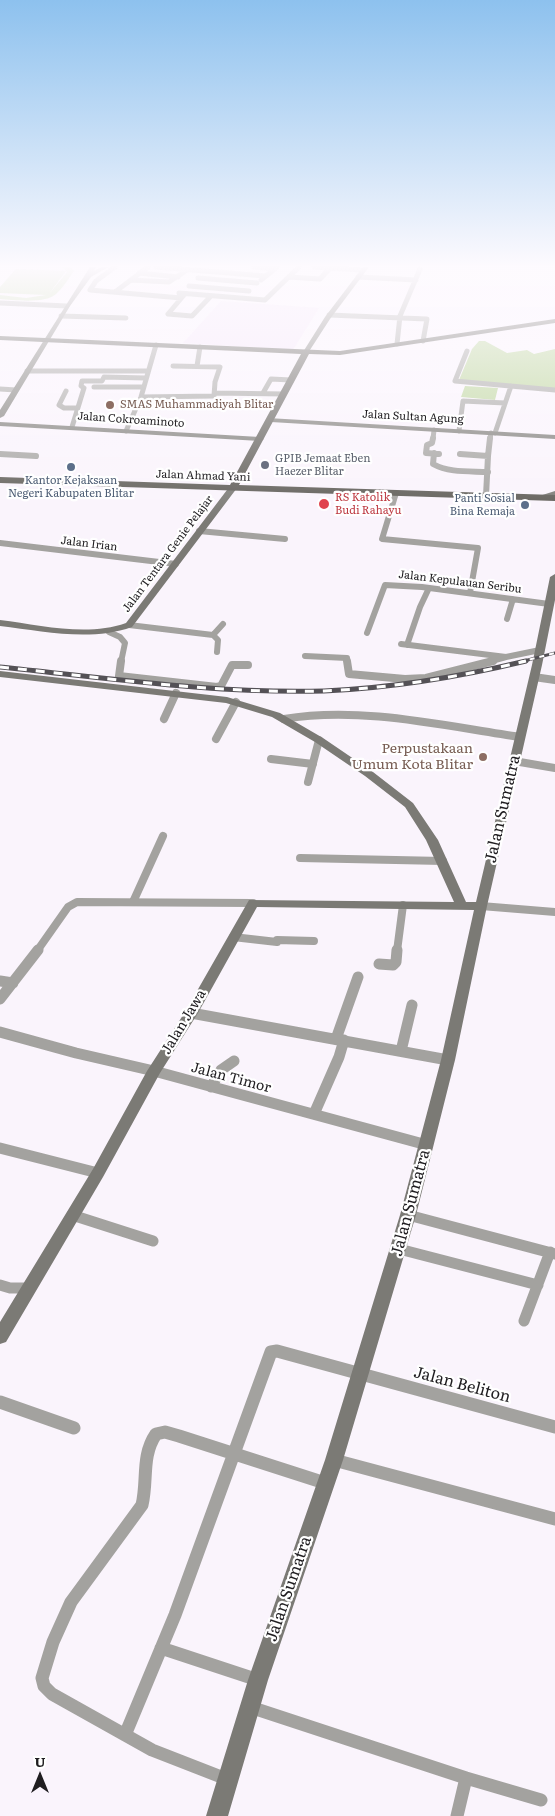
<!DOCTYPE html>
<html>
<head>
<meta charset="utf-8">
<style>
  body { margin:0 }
  #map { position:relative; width:555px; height:1816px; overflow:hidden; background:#faf4fc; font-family:Literata,serif }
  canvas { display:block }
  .north { position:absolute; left:15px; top:1751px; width:50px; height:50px; -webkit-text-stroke:4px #fff; paint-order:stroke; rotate:0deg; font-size:14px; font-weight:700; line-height:20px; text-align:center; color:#1f1d20 }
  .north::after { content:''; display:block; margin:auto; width:18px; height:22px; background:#1f1d20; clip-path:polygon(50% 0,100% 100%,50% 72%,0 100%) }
</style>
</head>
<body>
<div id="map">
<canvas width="555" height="1816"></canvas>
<div class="north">U</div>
</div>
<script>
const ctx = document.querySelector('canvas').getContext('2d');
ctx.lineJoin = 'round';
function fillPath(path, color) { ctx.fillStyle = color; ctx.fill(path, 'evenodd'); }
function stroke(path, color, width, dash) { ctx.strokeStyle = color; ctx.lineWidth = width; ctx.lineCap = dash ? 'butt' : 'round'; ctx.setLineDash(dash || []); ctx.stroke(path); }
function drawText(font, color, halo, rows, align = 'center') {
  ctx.font = font + ' Literata,serif'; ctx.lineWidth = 4.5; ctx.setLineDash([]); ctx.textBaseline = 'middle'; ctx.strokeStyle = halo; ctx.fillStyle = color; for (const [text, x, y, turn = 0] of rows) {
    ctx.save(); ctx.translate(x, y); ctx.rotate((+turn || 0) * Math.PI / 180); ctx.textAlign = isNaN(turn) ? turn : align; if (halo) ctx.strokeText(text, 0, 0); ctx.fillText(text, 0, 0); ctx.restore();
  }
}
fillPath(new Path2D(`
  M221,301L319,308L293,350L183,343Z`), '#f6e7fa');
fillPath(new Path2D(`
  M60,267H70L74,271C68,279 63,288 56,294C45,304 14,300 0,299V295L26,298L46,295L0,293V287L16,269L66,271L49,294L67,272L65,269Z
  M479,341H485L507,353L527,350L534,354L555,349V389L459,380L472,349Z
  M465,386L498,388L495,400L461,397Z`), '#b7d393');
stroke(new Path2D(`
  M115,267L96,281L90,290L181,298
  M156,267L265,276
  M254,267L275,269
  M314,267L363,270
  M139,273L178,277
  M289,277L320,279L330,268
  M358,277L416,280
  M198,278L257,283
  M131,280L169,282L187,270
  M261,280L277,267
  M189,286L249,291
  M115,292L148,267
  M179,293L265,300L299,267
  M184,295L168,314L192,316L211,296
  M0,303L67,306
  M329,315L427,319L423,341
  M61,316L126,318
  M397,344L400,316L420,269
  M467,351L455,381L555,390
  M197,366L200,347
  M27,371H148
  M94,387H143
  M0,389L16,390
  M66,391L59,405L64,408H76
  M215,393L284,394
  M263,393L271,379L291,380
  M141,397L214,396L215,382L220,367L173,366
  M72,427L84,388L81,386L82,381H102L104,377L146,378
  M126,431L141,397L156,345
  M459,431L463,401L505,403
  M495,433L511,386
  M433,439L434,430
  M490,439L491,433`), '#a3a29f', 5);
stroke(new Path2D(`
  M433,438L432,443L427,445L426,453L439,454
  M434,453L433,464C449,473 470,471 488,472
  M0,454L36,456
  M460,454L488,456L486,496
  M488,456L490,438
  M396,493L382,539L478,548L470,593
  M199,531L285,539
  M0,543L176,564
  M507,619L513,599
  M129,625L213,635L218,640L217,652
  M109,632L120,637L125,643L121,662
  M367,633L385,585L422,587L549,604
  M213,635L223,624
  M401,644L506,657L540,650
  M407,645L420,607L429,588
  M305,656L347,658V662
  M488,662L506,657`), '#a3a29f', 6);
stroke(new Path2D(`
  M121,661L119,676L217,687L221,686L232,665H248
  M347,661L349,674L405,679L426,678L493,661
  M534,677L555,680
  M164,719L176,693
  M284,719C361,706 444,726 520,737
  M216,739L236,702
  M271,759L313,764
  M514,761L555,768
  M308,782L319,740
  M300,858L443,861
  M133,902L163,836
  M481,906L555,912
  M233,937L277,942V940L314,941
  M37,951L68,907L77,902L253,903
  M397,951L403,905`), '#a3a29f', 8);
stroke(new Path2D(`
  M379,964L393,965L396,962L397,950
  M0,981L13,983
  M0,999L38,950
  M191,1013L448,1060
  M0,1032L76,1053L154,1071L427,1145
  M336,1039L358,977
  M401,1051L412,1005
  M211,1087L221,1070L234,1061
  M314,1114L339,1057L344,1040
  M0,1148L98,1173
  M72,1215L153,1241
  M408,1215L555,1254
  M399,1249L538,1285
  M0,1285L10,1288H30
  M524,1321L550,1252`), '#a3a29f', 11);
stroke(new Path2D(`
  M0,1402L74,1428
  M334,1460L555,1519
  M161,1648L258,1680
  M250,1707L466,1778L541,1800
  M125,1735L175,1615L271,1352L277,1351L555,1427
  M229,1780L152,1750L52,1694L44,1686L42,1678L53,1642L71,1602L142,1505C148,1480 141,1456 156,1434L165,1432L179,1436L325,1483
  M457,1816L466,1778`), '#a3a29f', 13);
fillPath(new Path2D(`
  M90,267H96L94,271L101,267H108L91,277L70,306L4,416L0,418V410Z
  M363,267H369L330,319L308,353H304L303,352L325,317Z
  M268,418L555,435V439L271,422L267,420Z
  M0,422L260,437L264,439L260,441L0,426Z
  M230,486L237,488L132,627C90,642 43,631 0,626V620C40,625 87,637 126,623Z
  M555,491V496L537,500L533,498Z
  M555,574V600L542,665L487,906L455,1060L416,1215L343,1460L268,1680L228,1816H206L248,1680L325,1460L400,1215L441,1060L474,910L257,907L198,1013L160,1073L103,1177L6,1342L0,1344V1322L93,1169L147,1071L185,1012L249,900L454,902L426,840L405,807L365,776L315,742L272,717L226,703L0,677V671L227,697L280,713L323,738L373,772L413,803L438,840L466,902H476L532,665L550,577Z`), '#7b7a75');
fillPath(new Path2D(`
  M555,319V323L340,355L309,354L239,485L555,495V501L0,483V477L230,485L301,354L0,340V336L340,351Z`), '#5f5d57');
const railFar1 = new Path2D(`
  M520,662L555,653`);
const rail = new Path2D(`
  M0,667C107,678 216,694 324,691C392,688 459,677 526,661`);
stroke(railFar1, '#545156', 3);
stroke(rail, '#545156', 5);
stroke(railFar1, '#fff', 2, [5]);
stroke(rail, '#fff', 3, [9]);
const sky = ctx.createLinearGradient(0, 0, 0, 521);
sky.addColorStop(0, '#8dc1ee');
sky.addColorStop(0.51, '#fdfafe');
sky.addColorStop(1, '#fdfafe00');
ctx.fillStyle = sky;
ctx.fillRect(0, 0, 555, 521);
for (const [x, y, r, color] of [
  [110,405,5,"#8d6e63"],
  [265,465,5,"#6b7280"],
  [71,467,5,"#5c6f8a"],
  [324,504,6,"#e0444e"],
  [525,505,5,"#5c6f8a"],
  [483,757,5,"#8d6e63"]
]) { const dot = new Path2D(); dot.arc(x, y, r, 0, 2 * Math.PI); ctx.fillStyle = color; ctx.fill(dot); stroke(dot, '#fff', 2); }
drawText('11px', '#785e54', '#fff', [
  ["SMAS Muhammadiyah Blitar",120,405]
], 'left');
drawText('11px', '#1f1d20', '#fff', [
  ["Jalan Sultan Agung",413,417,3],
  ["Jalan Cokroaminoto",131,420,4],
  ["Jalan Ahmad Yani",203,476,2],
  ["Jalan Irian",89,544,7],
  ["Jalan Tentara Genie Pelajar",168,554,-53],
  ["Jalan Kepulauan Seribu",460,582,7]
]);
drawText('11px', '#5b616d', '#fff', [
  ["GPIB Jemaat Eben",275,459],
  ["Haezer Blitar",275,472]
], 'left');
drawText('11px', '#4e5e75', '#fff', [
  ["Kantor Kejaksaan",71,481],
  ["Negeri Kabupaten Blitar",71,494],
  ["Panti Sosial",515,499,"right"],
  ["Bina Remaja",515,512,"right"]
]);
drawText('11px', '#be3a42', '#fff', [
  ["RS Katolik",335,498],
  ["Budi Rahayu",335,511]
], 'left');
drawText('14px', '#785e54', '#fff', [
  ["Perpustakaan",473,749],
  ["Umum Kota Blitar",473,765]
], 'right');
drawText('14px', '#1f1d20', '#fff', [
  ["Jalan Jawa",184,1022,-59],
  ["Jalan Timor",231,1078,15]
]);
drawText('16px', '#1f1d20', '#fff', [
  ["Jalan Sumatra",503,809,-77],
  ["Jalan Sumatra",411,1203,-75],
  ["Jalan Beliton",462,1385,15],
  ["Jalan Sumatra",289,1589,-71]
]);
</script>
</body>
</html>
